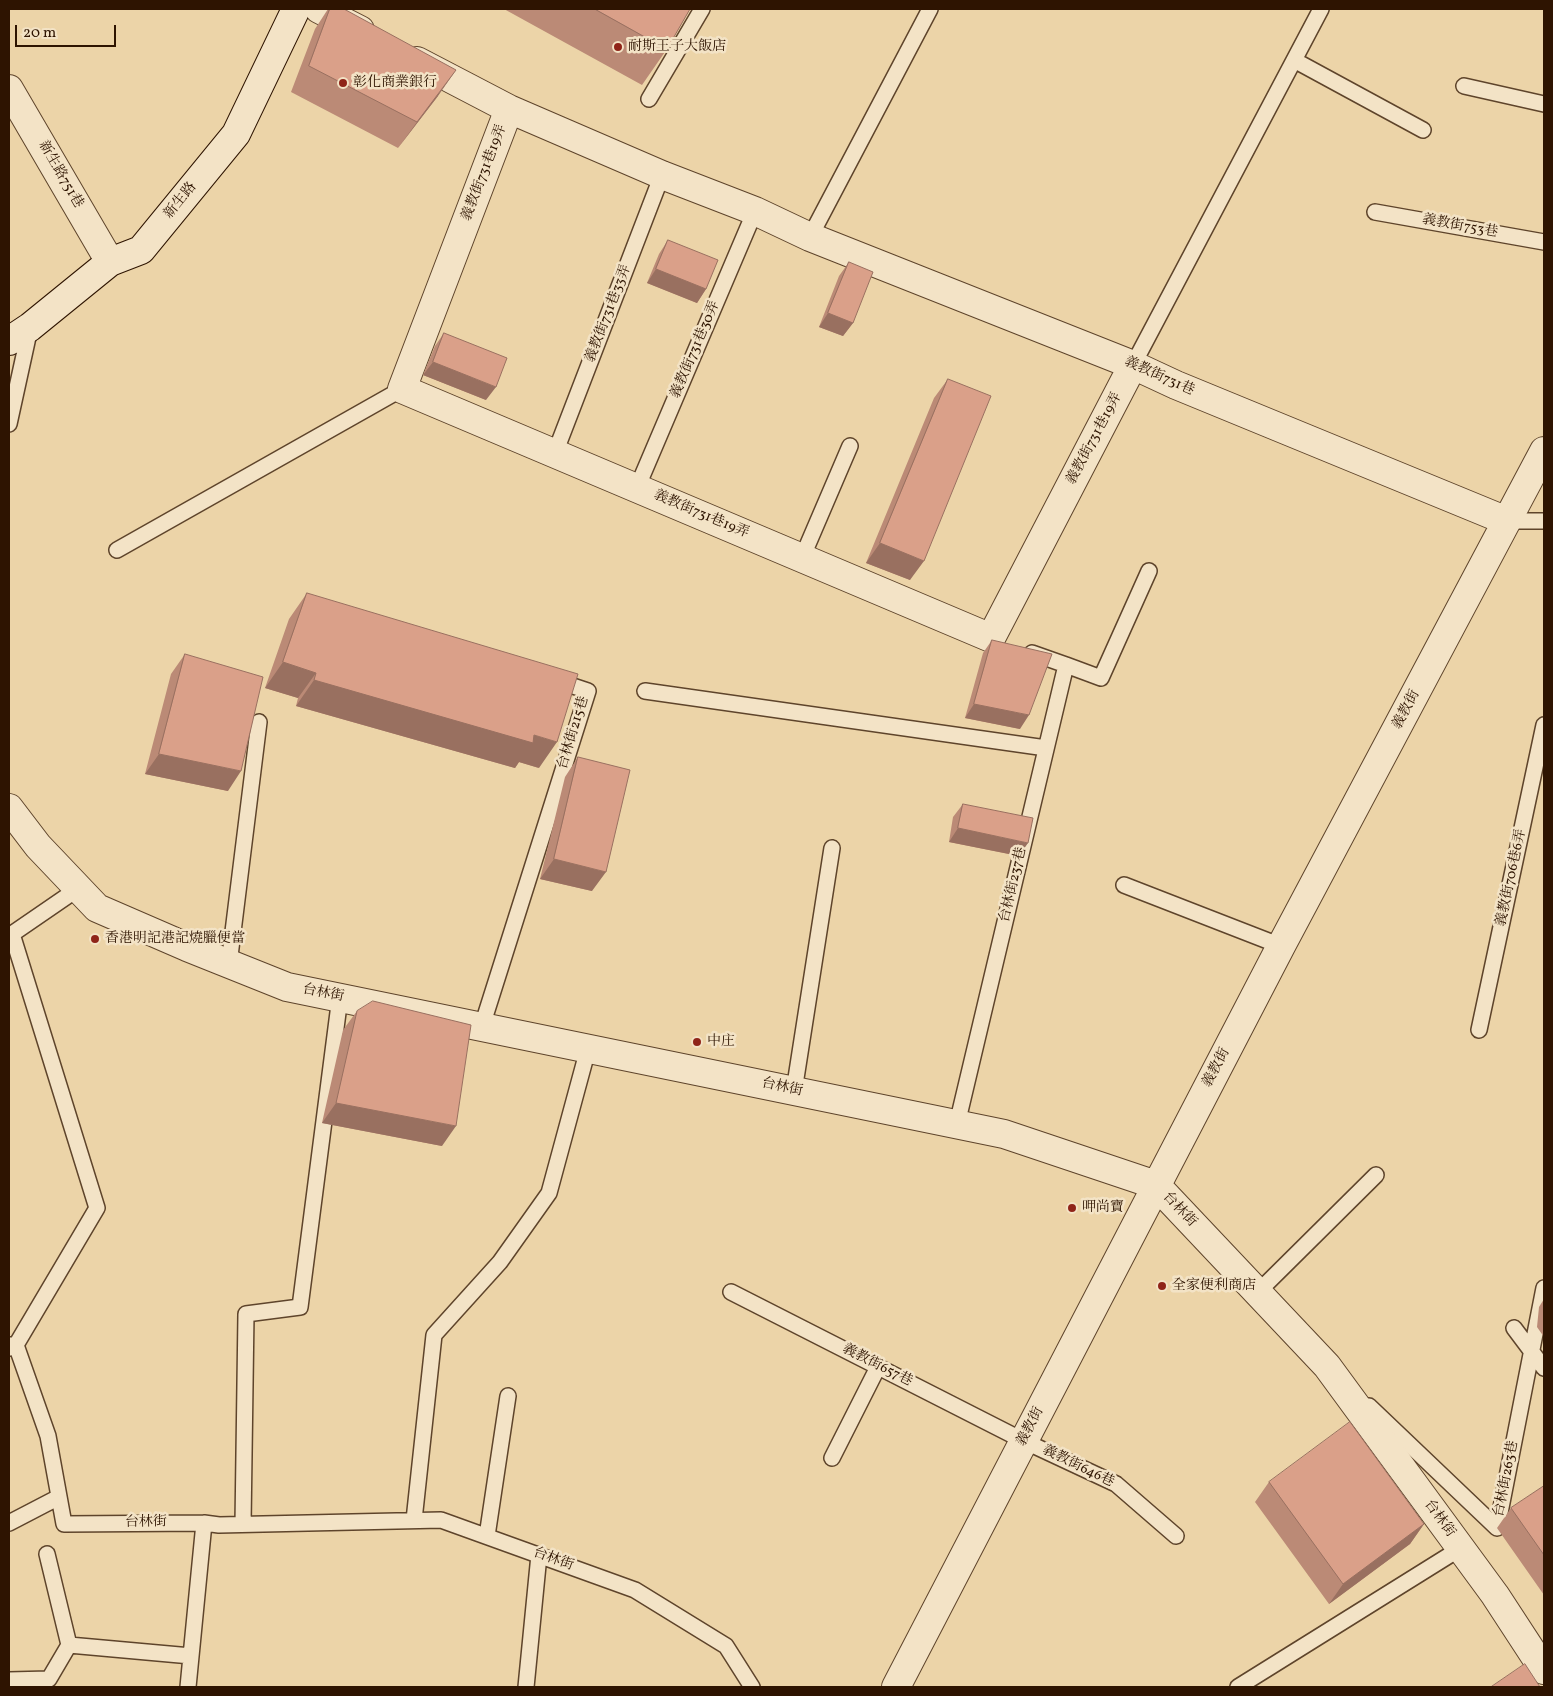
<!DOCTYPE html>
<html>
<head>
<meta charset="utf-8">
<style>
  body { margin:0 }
  #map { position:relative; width:1553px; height:1696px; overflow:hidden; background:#ecd4a8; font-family:Vollkorn,serif }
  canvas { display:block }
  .frame { position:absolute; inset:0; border:10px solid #2e1401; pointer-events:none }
  .scale { position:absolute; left:15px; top:25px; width:101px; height:22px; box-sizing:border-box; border:2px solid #2e1401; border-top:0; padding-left:6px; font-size:15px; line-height:18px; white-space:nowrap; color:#2e1401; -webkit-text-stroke:4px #f3e3c6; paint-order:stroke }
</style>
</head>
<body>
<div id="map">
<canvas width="1553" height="1696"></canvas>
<div class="frame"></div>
<div class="scale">20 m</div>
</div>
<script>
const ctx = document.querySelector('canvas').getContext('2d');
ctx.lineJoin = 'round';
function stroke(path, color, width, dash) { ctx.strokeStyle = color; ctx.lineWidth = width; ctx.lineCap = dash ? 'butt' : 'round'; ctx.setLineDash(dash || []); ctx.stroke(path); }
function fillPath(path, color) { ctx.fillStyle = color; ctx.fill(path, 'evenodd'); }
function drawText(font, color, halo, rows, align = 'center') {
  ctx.font = font + ' Vollkorn,"Noto Serif TC",serif'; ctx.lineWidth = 5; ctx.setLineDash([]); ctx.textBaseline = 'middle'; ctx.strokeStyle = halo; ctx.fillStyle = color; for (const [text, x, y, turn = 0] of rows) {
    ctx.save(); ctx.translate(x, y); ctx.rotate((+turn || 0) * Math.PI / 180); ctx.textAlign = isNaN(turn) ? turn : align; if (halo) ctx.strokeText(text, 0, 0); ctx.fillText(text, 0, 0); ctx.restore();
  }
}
const lane = new Path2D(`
  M1294,60L1423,130
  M1464,86L1544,104
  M649,99L702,9
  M1375,212L1544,242
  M810,237L930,9
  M1133,365L1321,9
  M9,424L30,328
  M555,453L662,175
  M637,488L755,211
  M1507,521H1544
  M117,550L402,389
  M802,558L850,446
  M1066,665L1101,678L1149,571
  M645,691L1046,748
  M1124,885L1281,946
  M229,964L259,722
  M482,1026L588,691L555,680
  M1479,1030L1544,725
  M794,1091L832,848
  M957,1124L1066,665L1032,653
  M731,1292L1024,1441L1116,1484L1176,1536
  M1257,1293L1376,1175
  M1514,1328L1544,1368
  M9,1345H16L48,1436L64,1524L204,1523L219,1525L441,1520L635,1590L726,1646L752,1687
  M9,1348L16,1345L97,1208L12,934L79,888
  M1369,1406L1497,1528L1544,1288
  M832,1458L878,1367
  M414,1520L434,1335L500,1262L549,1193L588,1049
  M9,1523L59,1497
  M243,1524L246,1314L300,1307L340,997
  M487,1536L508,1396
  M47,1554L69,1645
  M9,1680L49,1679L69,1645L191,1656
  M188,1687L204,1523
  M526,1687L539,1555
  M1238,1687L1461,1548`);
const street = new Path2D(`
  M319,9L360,30
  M417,61L509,109L662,175L755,211L810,237L1133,365L1176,385L1507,521
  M9,89L110,262
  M509,109L402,389L991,638L1133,365
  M9,808L38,846L97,908L187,947L287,987L1004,1134L1156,1185L1327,1366L1495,1595L1544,1670
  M896,1687L1281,946L1544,451`);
const secondary = new Path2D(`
  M9,341L30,327L110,262L141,250L236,134L296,9`);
stroke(lane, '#5e442b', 18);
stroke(street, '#5e442b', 30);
stroke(secondary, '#2e1401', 30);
stroke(lane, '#f3e3c6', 15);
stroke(street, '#f3e3c6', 28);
stroke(secondary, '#f3e3c6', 28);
fillPath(new Path2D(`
  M328,9H344L438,96L398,148L291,92L315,29Z
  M504,9H690L667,49L642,85Z
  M668,240L706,289L697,303L647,283L659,254Z
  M849,262L853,323L843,336L819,327L839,276Z
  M444,333L486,400L423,375L435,346Z
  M948,379L910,580L866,563L934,398Z
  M307,593L539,768L519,762L515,768L296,706L298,698L265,688L289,619Z
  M992,640L1020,729L965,718L983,653Z
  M185,654L228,791L145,774L171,674Z
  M578,757L592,891L540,879L565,777Z
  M963,804L1019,856L949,842L953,817Z
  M357,1011L442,1146L322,1123L343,1030Z
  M1544,1299V1337L1537,1327L1539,1307Z
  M1269,1482L1424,1524L1410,1544L1329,1604L1255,1502Z
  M1544,1486V1595L1497,1528L1511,1508Z`), '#bb8a76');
fillPath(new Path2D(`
  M456,70L438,96L398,148L417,122Z
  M656,269L706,289L697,303L647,283Z
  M828,313L853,323L843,336L819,327Z
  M433,362L496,387L486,400L423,375Z
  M880,543L924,561L910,580L866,563Z
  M283,662L316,673L298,698L265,688Z
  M314,680L534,735L557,742L539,768L519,762L515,768L296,706Z
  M974,704L1029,715L1020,729L965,718Z
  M159,754L241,771L228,791L145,774Z
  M958,828L1028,843L1019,856L949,842Z
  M554,859L606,872L592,891L540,879Z
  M336,1103L456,1126L442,1146L322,1123Z
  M1424,1524L1410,1544L1329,1604L1343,1584Z`), '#997060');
const building = new Path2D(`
  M330,9H344L456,70L417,122L309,66Z
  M595,9H690L667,49Z
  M668,240L718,260L706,289L656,269Z
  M849,262L873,272L853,323L828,313Z
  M444,333L507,358L496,387L433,362Z
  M948,379L991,396L924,561L880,543Z
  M307,593L578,674L557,742L534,735L533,743L314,680L316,673L283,662Z
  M992,640L1052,654L1029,715L974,704Z
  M185,654L263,677L241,771L159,754Z
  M578,757L630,770L606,872L554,859Z
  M963,804L1033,818L1028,843L958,828Z
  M373,1001L471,1025L456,1126L336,1103L357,1011Z
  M1350,1422L1424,1524L1343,1584L1269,1482Z
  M1544,1486V1555L1511,1508Z
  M1525,1664L1540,1687H1491Z`);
fillPath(building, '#daa089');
stroke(building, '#997060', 1);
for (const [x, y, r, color] of [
  [618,47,5,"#8f2418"],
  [343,83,5,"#8f2418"],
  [95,939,5,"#8f2418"],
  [697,1042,5,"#8f2418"],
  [1072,1208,5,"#8f2418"],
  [1162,1286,5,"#8f2418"]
]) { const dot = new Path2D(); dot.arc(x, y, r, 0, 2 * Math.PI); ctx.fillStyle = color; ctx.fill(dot); stroke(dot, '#f3e3c6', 2); }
drawText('14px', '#2e1401', '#f3e3c6', [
  ["耐斯王子大飯店",628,47],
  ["彰化商業銀行",353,83],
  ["香港明記港記燒臘便當",105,939],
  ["中庄",707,1042],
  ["呷尚寶",1082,1208],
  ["全家便利商店",1172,1286]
], 'left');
drawText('14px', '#2e1401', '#f3e3c6', [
  ["義教街731巷19弄",485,173,-69],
  ["新生路751巷",60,175,60],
  ["新生路",181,201,-51],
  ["義教街753巷",1460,227,10],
  ["義教街731巷33弄",609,314,-69],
  ["義教街731巷30弄",696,350,-67],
  ["義教街731巷",1159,377,24],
  ["義教街731巷19弄",1095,439,-62],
  ["義教街731巷19弄",701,515,23],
  ["義教街",1407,710,-62],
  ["台林街215巷",574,733,-73],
  ["義教街706巷6弄",1512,878,-78],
  ["台林街237巷",1014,885,-77],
  ["台林街",323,994,11],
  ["義教街",1217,1068,-62],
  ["台林街",782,1088,12],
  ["台林街",1179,1210,47],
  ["義教街657巷",877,1366,27],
  ["義教街",1031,1427,-63],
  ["義教街646巷",1078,1467,26],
  ["台林街263巷",1507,1479,-79],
  ["台林街",1439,1519,54],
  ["台林街",146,1523,-1],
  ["台林街",553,1560,20]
]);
</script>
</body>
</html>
